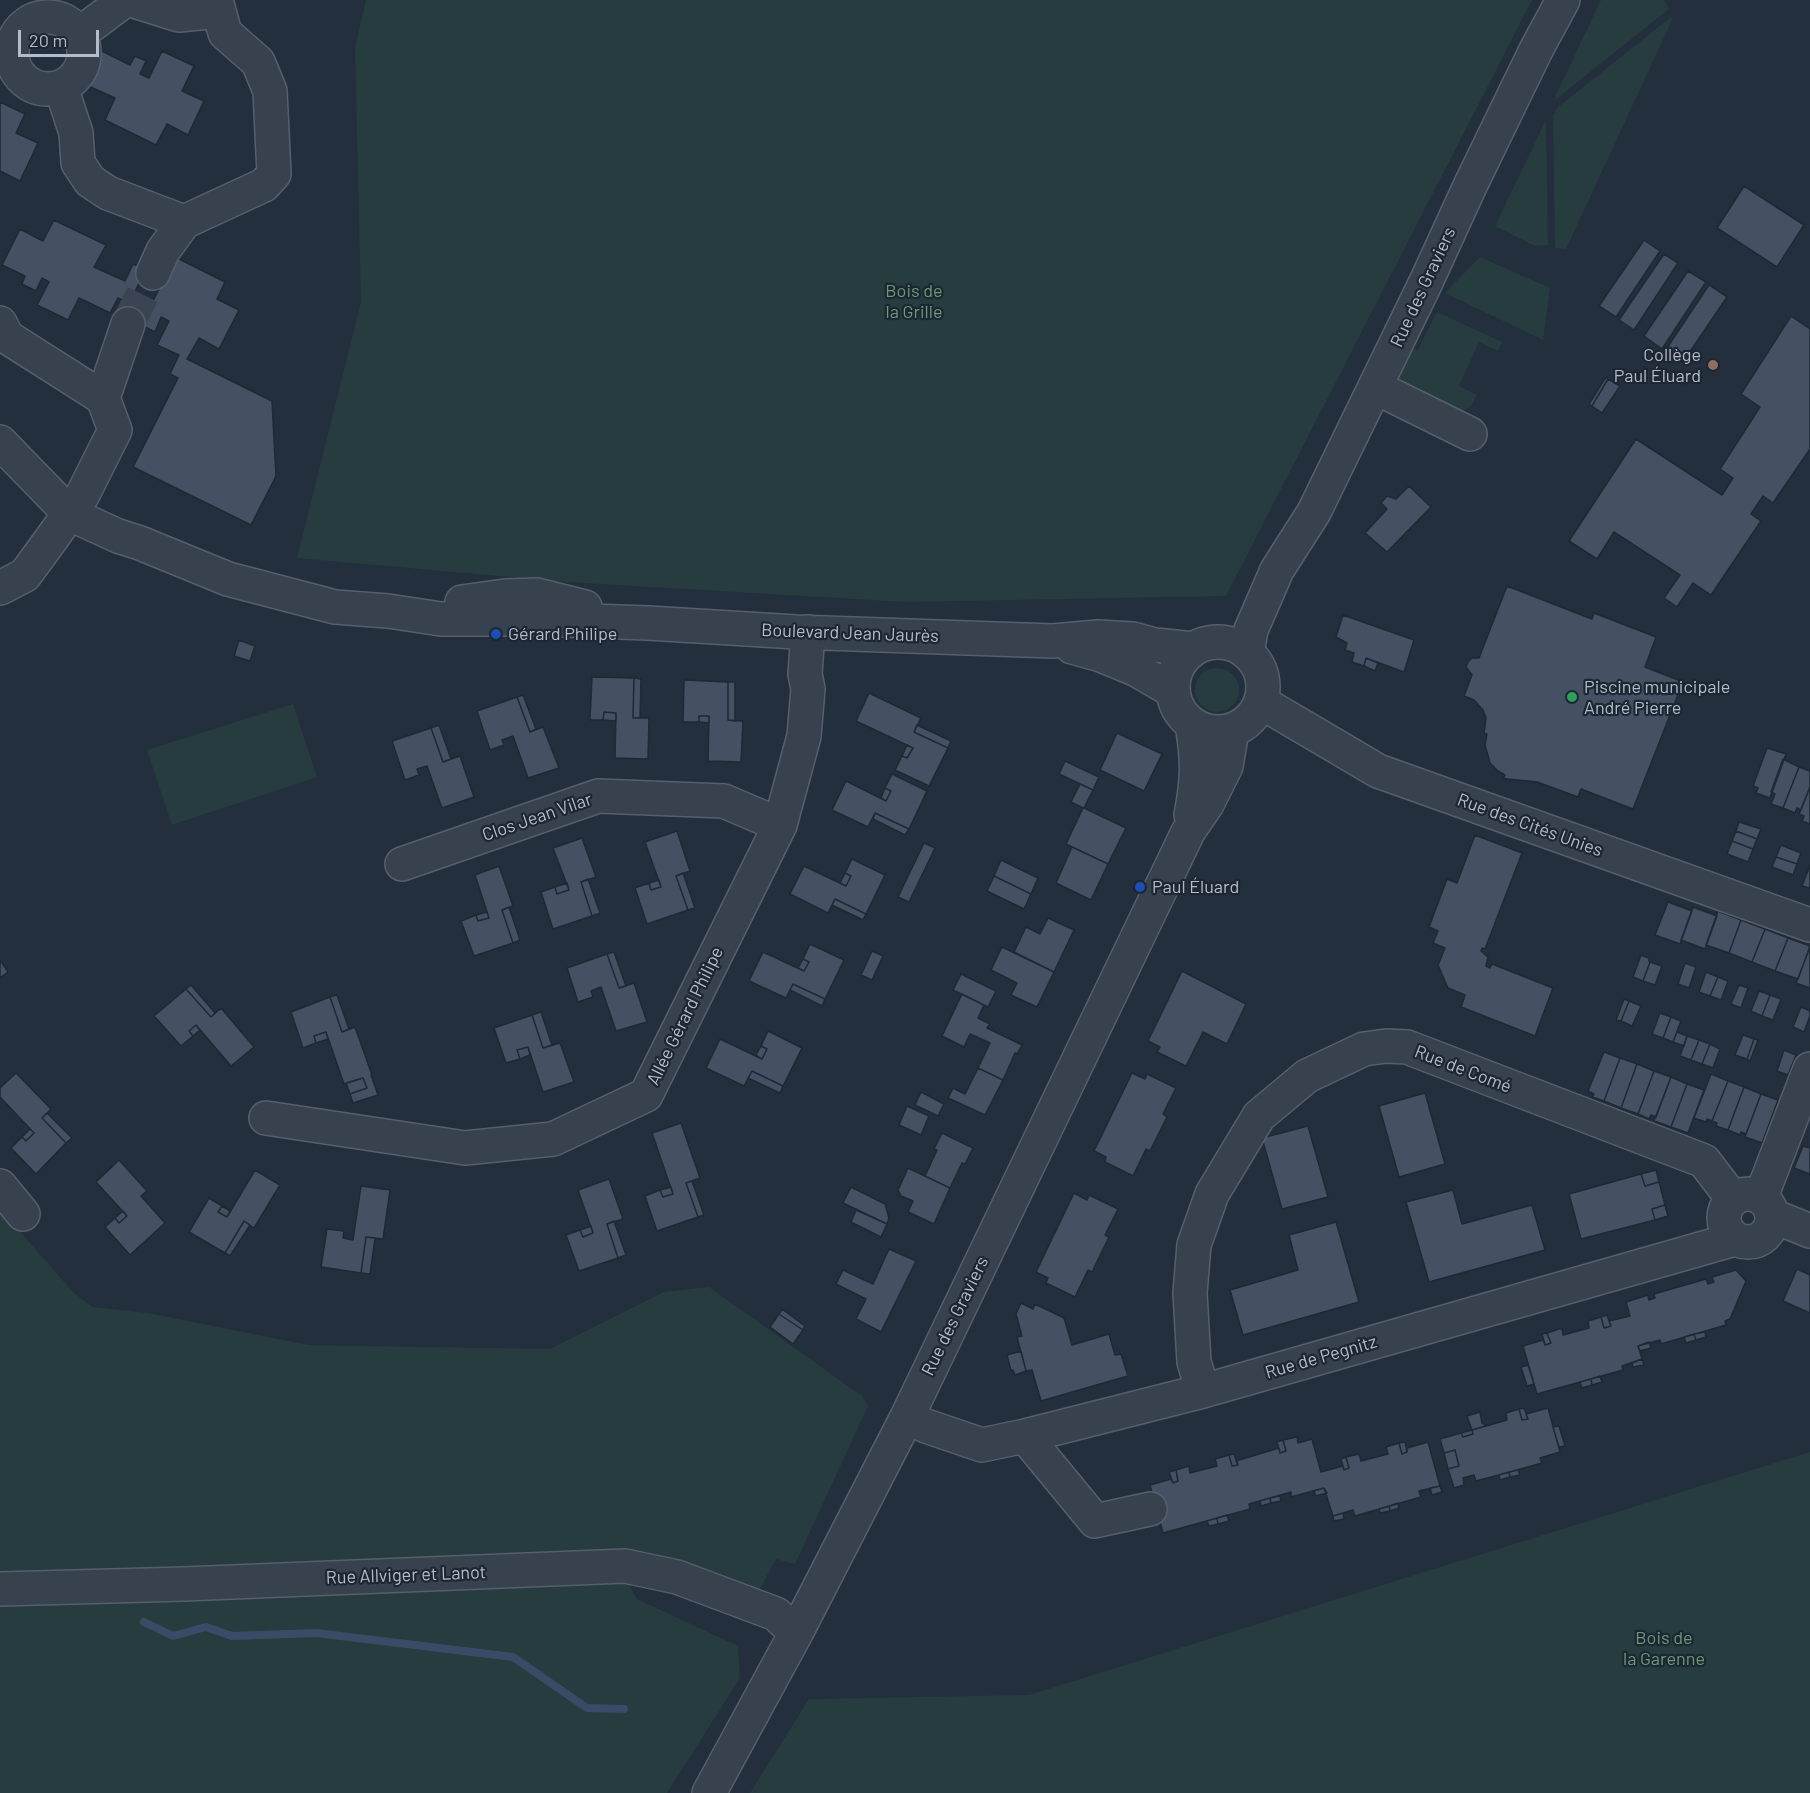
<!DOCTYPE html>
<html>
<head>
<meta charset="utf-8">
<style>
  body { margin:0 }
  #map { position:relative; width:1810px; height:1793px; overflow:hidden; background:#242f3e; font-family:Barlow,sans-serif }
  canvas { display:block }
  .scale { position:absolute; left:18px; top:30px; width:81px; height:27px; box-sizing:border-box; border:3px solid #b4bcc9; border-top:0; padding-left:8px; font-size:18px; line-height:21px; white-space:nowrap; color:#b4bcc9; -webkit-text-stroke:4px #1d2633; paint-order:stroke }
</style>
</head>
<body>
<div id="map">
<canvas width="1810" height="1793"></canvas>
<div class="scale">20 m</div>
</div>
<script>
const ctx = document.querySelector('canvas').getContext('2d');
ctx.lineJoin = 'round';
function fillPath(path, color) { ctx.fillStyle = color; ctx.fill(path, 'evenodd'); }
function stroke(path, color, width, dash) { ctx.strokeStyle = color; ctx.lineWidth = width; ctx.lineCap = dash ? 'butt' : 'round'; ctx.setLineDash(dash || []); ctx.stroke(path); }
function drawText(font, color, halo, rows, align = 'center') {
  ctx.font = font + ' Barlow,sans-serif'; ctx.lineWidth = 4.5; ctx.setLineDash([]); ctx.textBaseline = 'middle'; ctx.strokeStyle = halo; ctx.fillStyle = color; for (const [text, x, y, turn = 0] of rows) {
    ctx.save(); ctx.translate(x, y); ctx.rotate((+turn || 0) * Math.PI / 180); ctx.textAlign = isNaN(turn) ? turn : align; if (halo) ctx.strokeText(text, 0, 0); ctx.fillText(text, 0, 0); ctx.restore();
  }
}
fillPath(new Path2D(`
  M366,0H1532L1226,596L905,602L567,582L297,558L361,302L355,48Z
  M1601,0H1664L1669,9L1555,100V97Z
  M1671,17L1673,18L1566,249L1555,248L1553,116L1557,108Z
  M1546,120L1548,245L1535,246L1495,226Z
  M1480,257L1550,288L1543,340L1445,293Z
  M1437,312L1502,342L1498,351L1479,342L1459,386L1477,395L1470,407L1456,414L1400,383L1398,374L1410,348L1418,350Z
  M1195 690a22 22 0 1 1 44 0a22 22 0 1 1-44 0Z
  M293,704L317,777L172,825L147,750Z
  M0,1209L74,1293L93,1307L148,1313L308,1345L550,1349L664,1292L709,1287L862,1396L868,1406L795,1564L776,1559L758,1592L624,1575L637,1599L738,1646L740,1678L667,1793H0Z
  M1810,1452V1793H750L809,1699L1029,1695Z`), '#263c3f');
stroke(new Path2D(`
  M144,1622L173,1636L206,1627L232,1636L316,1633L513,1657L587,1708L624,1709`), '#394c67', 8);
const building = new Path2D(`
  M100,50L130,65L135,56L146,61L140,74L149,78L162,51L194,66L182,91L204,101L188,135L167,124L156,145L105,120L115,98L84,84Z
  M0,102L25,114L16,133L38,143L20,181L0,171Z
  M1744,186L1804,225L1777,267L1717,228Z
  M54,220L106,245L94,267L125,281L133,264L146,270L129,303L118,298L110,313L79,298L68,320L37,305L49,282L42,278L36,291L22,284L25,276L2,265L20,229L43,241Z
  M1644,240L1660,251L1616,317L1599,306Z
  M1664,254L1678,263L1634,330L1619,320Z
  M175,257L225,282L217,299L239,310L219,349L199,338L187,359L272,401L276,476L251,525L133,467L178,378L170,374L179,355L157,345L169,321L161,317L155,332L141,325Z
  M1688,271L1706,282L1662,349L1644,336Z
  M1709,285L1727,297L1683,362L1665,351Z
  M1791,316L1810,329V449L1773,503L1763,496L1751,514L1761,521L1711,595L1693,583L1677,607L1664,598L1680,575L1614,532L1597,559L1569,541L1636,439L1722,495L1733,478L1720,469L1760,407L1741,394Z
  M1606,377L1608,379L1592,406L1589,404Z
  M1608,379L1620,386L1602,413L1592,406Z
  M1409,486L1431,507L1387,552L1365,533L1387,509L1381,503L1387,496L1396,499Z
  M1507,586L1592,619L1594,613L1656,637L1645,667L1683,682L1633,809L1581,789L1578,797L1537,782L1507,779L1503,778L1505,775L1498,771L1490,763L1485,745L1487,734L1484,733L1486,718L1483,710L1474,700L1464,696L1472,675L1466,667L1468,662L1472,658H1479Z
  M1343,615L1414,640L1404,672L1366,658L1364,666L1352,662L1354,653L1345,650L1347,643L1336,637Z
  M239,640L255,646L250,661L234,656Z
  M1366,658L1378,663L1375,671L1364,666Z
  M592,677L634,678L633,718H649L648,759L615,758L616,713L604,712L603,720H590Z
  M634,678L641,679L640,718H633Z
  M684,680L728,682V720L743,721L741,762L708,761L709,716H699V722H683Z
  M728,682H735V721L728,720Z
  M869,693L921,718L914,732L948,748L929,786L895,770L902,756L907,758L913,748L856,721Z
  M523,695L536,729L530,732L517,697Z
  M517,697L530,732L543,727L559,768L528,778L513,736L502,740L504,745L490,750L477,711Z
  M604,712L616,713V721L603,720Z
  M699,716H709V723L699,722Z
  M439,725L451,759L443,762L431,728Z
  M917,725L951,741L948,748L914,732Z
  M431,728L443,762L460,756L474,797L442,808L427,766L417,769L419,775L405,780L392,741Z
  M1117,733L1162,754L1144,791L1100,770Z
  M907,745L913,748L907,758L902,756Z
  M1767,748L1786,754L1770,798L1756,793L1758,788L1753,786Z
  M1783,759L1799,767L1783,808L1771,804L1775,794L1771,792Z
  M1065,761L1099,777L1093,790L1059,774Z
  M1799,767L1810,771V787L1801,810L1797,808L1795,813L1783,808Z
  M892,774L927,791L909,829L875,813L868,827L832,810L846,781L886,801L891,791L885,788Z
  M1080,784L1093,790L1084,808L1126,828L1108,864L1066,844L1083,808L1071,802Z
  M1810,787V824L1802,821L1804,816L1799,814Z
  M885,788L891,791L886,801L881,798Z
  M875,813L909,829L905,835L873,819Z
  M1739,822L1761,829L1757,839L1736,831Z
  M677,831L690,871L676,876L688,910L647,924L635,888L649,883L651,890L661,887L645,842Z
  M1736,831L1757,839L1753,849L1732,841Z
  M1475,835L1522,853L1485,949L1482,948L1481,951L1488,957L1486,966L1490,968L1492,964L1553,988L1535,1036L1461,1007L1465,995L1448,988L1438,965L1445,948L1433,943L1438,931L1429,927L1447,879L1457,883Z
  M582,838L596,877L581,882L592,916L553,929L541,892L555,887L557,894L569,890L553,848Z
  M1732,841L1753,849L1748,862L1727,854Z
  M924,843L935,848L909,902L898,897Z
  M1781,845L1801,853L1797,864L1776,857Z
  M1072,847L1108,864L1091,900L1056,883Z
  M1776,857L1797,864L1793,875L1772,867Z
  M852,859L885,875L866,914L835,899L828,913L790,894L804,866L846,886L851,876L845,873Z
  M1001,860L1038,878L1031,894L994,876Z
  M1810,865V888L1802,886Z
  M499,866L513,906L502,910L513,943L474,956L461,921L476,915L478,921L489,918L475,875Z
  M683,873L695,908L688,910L676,876Z
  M845,873L851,876L846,886L840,883Z
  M994,876L1031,894L1024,909L987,891Z
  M588,879L600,913L592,916L581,882Z
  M659,880L661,887L651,890L649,883Z
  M567,883L569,890L557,894L555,887Z
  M835,899L866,914L863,920L832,905Z
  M1668,902L1692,911L1680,944L1655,935Z
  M509,907L520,940L513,943L502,910Z
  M1693,907L1717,916L1705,949L1681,940Z
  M1718,911L1741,920L1729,953L1706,945Z
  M487,912L489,918L478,921L476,915Z
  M1048,918L1074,930L1054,972L1014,952L1026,927L1040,934Z
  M1741,920L1765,929L1752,962L1729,953Z
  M1765,929L1788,938L1775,971L1752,962Z
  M1788,938L1810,946L1798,979L1775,971Z
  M810,944L844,960L825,999L793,984L786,998L749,981L763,952L804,971L809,962L803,959Z
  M1002,947L1054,972L1037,1007L1011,995L1017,983L991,970Z
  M1809,950L1810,951V988L1796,983Z
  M872,951L883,956L872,980L861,975Z
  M614,952L626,986L619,988L607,954Z
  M607,954L619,988L634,983L647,1022L616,1031L601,987L591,991L593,997L578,1002L567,968Z
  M1641,955L1649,958V961L1650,962L1643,981L1633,977Z
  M803,959L809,962L804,971L798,968Z
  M0,960L8,972L0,978Z
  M1650,962L1662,966L1655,985L1643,981Z
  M1685,963L1696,967L1689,988L1678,984Z
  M1182,971L1246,1004L1227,1044L1203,1032L1186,1066L1157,1052L1160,1047L1148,1041Z
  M1706,972L1718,977L1710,996L1699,992Z
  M961,974L996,991L988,1007L953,990Z
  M1718,977L1728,981L1721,1000L1710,996Z
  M793,984L825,999L822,1006L790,990Z
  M191,985L215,1013L211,1017L186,989Z
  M1739,985L1748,988L1741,1008L1731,1004Z
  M186,989L211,1017L221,1008L254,1047L231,1066L196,1025L189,1031L193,1036L181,1046L154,1016Z
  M1759,991L1770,995L1762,1016L1751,1011Z
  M962,994L984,1005L978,1018L990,1024L987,1028L1022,1045L1017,1054L1015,1053L1003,1080L978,1068L990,1043L970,1034L964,1047L942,1036Z
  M337,995L349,1029L342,1032L330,997Z
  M1770,995L1781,999L1773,1020L1762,1016Z
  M330,997L342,1032L355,1027L372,1075H371L378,1095L353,1103L350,1094L367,1088L363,1078L344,1084L326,1032L314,1036L316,1043L303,1048L291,1012Z
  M1624,999L1629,1001L1621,1021L1616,1020Z
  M1629,1001L1641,1006L1632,1026L1621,1021Z
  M1801,1007L1810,1011V1016L1804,1032L1793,1027Z
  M541,1012L552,1045L543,1048L532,1015Z
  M1660,1013L1671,1017L1663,1038L1652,1034Z
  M532,1015L543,1048L560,1043L574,1082L543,1092L528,1047L517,1050L520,1059L506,1063L494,1028Z
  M1671,1017L1681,1021L1673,1042L1663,1038Z
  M196,1025L200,1030L193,1036L189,1031Z
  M768,1031L802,1048L783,1086L752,1071L744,1086L706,1068L720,1039L762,1059L767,1049L761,1046Z
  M326,1032L328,1039L316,1043L314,1036Z
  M1677,1032L1687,1036L1684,1046L1673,1042Z
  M1743,1035L1754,1039L1747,1059L1735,1055Z
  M1687,1036L1699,1040L1691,1060L1680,1056Z
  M1754,1039L1758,1040L1750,1061L1747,1059Z
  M1699,1040L1710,1044L1702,1064L1691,1060Z
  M1710,1044L1720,1049L1713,1068L1702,1064Z
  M761,1046L767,1049L762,1059L756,1055Z
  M528,1047L530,1055L520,1059L517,1050Z
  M1784,1050L1796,1055L1788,1075L1777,1071Z
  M1604,1052L1620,1058L1604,1101L1592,1097L1594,1094L1588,1091Z
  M1620,1058L1637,1064L1621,1108L1604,1101Z
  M1637,1064L1654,1071L1638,1114L1621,1108Z
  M978,1068L1003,1080L985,1115L948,1098L953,1088L965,1094Z
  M752,1071L783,1086L780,1093L748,1078Z
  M1654,1071L1671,1077L1656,1117L1651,1115L1649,1119L1638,1114Z
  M16,1073L51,1109L42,1118L66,1143L36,1174L11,1148L22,1137L26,1141L34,1133L0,1097V1088Z
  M1132,1073L1145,1079L1147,1074L1176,1088L1163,1114L1167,1117L1150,1151L1146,1149L1133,1176L1105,1162L1106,1157L1094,1151Z
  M1711,1074L1728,1081L1712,1121L1707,1119L1706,1122L1694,1118Z
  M1671,1077L1687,1084L1671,1127L1654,1121Z
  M363,1078L367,1088L350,1094L346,1083Z
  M1728,1081L1744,1087L1728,1130L1716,1126L1717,1123L1712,1121Z
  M1687,1084L1704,1090L1688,1133L1671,1127Z
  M1744,1087L1761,1094L1746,1134L1741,1132L1740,1135L1728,1130Z
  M921,1092L944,1104L938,1116L915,1105Z
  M1425,1093L1445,1164L1399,1177L1379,1106Z
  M1761,1094L1778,1100L1762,1143L1745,1137Z
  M907,1106L929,1116L921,1135L899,1125Z
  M47,1113L72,1138L66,1143L42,1118Z
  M681,1123L700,1178L686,1183L698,1217L657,1231L645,1196L660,1190L663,1197L673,1194L652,1133Z
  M1308,1126L1328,1197L1282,1209L1262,1138Z
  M30,1129L34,1133L26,1141L22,1137Z
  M942,1133L973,1148L965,1164L962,1163L950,1188L925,1176L937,1150L934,1149Z
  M1803,1146L1810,1148V1174L1794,1168Z
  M119,1160L147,1191L141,1196L165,1223L130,1255L105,1227L115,1218L119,1223L127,1216L96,1182Z
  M908,1168L950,1188L934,1224L908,1212L913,1201L901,1196L898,1190Z
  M255,1170L280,1185L254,1228L244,1221L225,1253L189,1232L209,1198L222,1206L218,1212L227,1217Z
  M1656,1170L1659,1182L1645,1186L1641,1174Z
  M1641,1174L1645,1186L1659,1182L1665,1205L1652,1209L1655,1220L1581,1239L1569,1194Z
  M609,1179L623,1219L607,1224L618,1258L579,1271L566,1235L580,1230L583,1237L593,1233L578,1190Z
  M692,1181L704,1215L698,1217L686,1183Z
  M361,1186L390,1190L383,1239L366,1237L361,1273L321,1267L327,1229L344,1231L343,1238L353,1240Z
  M671,1187L673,1194L663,1197L660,1190Z
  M851,1187L885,1204L889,1218L887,1224L843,1203Z
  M1453,1190L1462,1224L1532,1205L1545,1250L1429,1282L1406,1202Z
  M1074,1193L1087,1200L1089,1195L1118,1209L1105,1235L1109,1237L1092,1272L1088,1270L1075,1297L1046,1283L1048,1278L1036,1272Z
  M1665,1205L1668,1216L1655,1220L1652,1209Z
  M222,1206L230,1211L227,1217L218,1212Z
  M856,1210L887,1224L881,1237L851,1222Z
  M123,1211L127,1216L119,1223L115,1218Z
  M244,1221L250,1225L230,1256L225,1253Z
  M614,1221L626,1255L618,1258L607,1224Z
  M1336,1222L1359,1302L1243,1335L1230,1290L1298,1270L1289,1235Z
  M591,1226L593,1233L583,1237L580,1230Z
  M366,1237L375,1238L370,1274L361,1273Z
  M889,1249L916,1261L881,1332L856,1319L866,1299L836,1284L843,1270L873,1284Z
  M1797,1269L1810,1275V1313L1783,1301Z
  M1736,1270L1746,1281L1730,1319L1725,1321L1726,1325L1661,1344L1660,1340L1638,1346L1642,1359L1622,1366L1623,1370L1537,1394L1523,1346L1543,1340L1545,1345L1551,1343L1547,1333L1562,1328L1563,1335L1589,1328L1588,1321L1601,1317L1604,1328L1611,1326L1609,1321L1630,1316L1626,1302L1648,1295L1649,1300L1655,1298L1654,1294L1706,1279L1708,1284L1714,1282L1712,1277Z
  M1021,1303L1033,1309L1035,1304L1064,1318L1072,1345L1109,1334L1115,1355L1121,1354L1128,1376L1041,1401L1032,1370L1026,1371L1017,1337L1022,1336L1016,1314Z
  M782,1309L805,1326L803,1330L779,1314Z
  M779,1314L803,1330L793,1344L770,1327Z
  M1607,1315L1611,1326L1604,1328L1601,1317Z
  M1705,1332L1706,1337L1696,1340L1694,1334Z
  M1547,1333L1551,1343L1545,1345L1542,1334Z
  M1694,1334L1696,1340L1686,1343L1684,1337Z
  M1649,1342L1651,1348L1640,1351L1638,1346Z
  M1021,1351L1026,1371L1015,1375L1013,1370L1011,1371L1007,1355Z
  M1642,1359L1644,1365L1633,1367L1632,1363Z
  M1528,1365L1534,1384L1527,1386L1521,1367Z
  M1600,1376L1602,1382L1592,1385L1591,1379Z
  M1591,1379L1592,1385L1582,1388L1580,1382Z
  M1524,1408L1528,1419L1522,1420L1519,1409Z
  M1548,1408L1560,1452L1540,1458L1542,1463L1499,1475L1476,1481L1474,1475L1463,1478L1464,1485L1454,1488L1448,1469L1459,1466L1455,1450L1444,1453L1440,1439L1461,1433L1463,1437L1473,1434L1472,1430L1507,1420L1506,1413L1519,1409L1522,1420L1528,1419L1526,1414Z
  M1480,1412L1482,1423L1486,1426L1472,1430L1467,1416Z
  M1559,1426L1565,1446L1559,1447L1553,1427Z
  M1472,1430L1473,1434L1463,1437L1461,1433Z
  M1297,1437L1298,1443L1312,1439L1321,1472L1343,1466L1344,1470L1349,1468L1346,1457L1359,1454L1361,1461L1388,1454L1386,1447L1399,1443L1402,1454L1407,1452V1448L1428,1442L1440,1486L1419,1491L1421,1497L1355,1516L1353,1510L1333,1516L1324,1488L1291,1497V1492L1249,1504L1250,1509L1163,1533L1150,1485L1171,1479L1173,1483L1178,1481L1176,1470L1189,1466L1190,1473L1217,1466L1215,1459L1229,1455L1232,1466L1238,1465L1236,1461L1279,1448L1280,1453L1286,1451L1283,1440Z
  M1283,1440L1286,1451L1280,1453L1277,1442Z
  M1405,1442L1407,1452L1402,1454L1399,1443Z
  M1455,1450L1459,1466L1448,1469L1444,1453Z
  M1234,1454L1238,1465L1232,1466L1229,1455Z
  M1346,1457L1349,1468L1344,1470L1341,1459Z
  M1176,1470L1178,1481L1173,1483L1169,1472Z
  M1518,1470L1520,1475L1510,1477L1509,1472Z
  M1509,1472L1510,1477L1500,1480L1499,1475Z
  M1440,1486L1442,1492L1432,1495L1430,1488Z
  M1324,1488L1327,1493L1316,1496L1314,1491Z
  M1280,1496L1281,1501L1271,1503L1270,1498Z
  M1270,1498L1271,1503L1261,1506L1260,1501Z
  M1398,1503L1399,1508L1390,1511L1389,1506Z
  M1389,1506L1390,1511L1380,1513L1379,1509Z
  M1343,1513L1344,1519L1334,1521L1333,1516Z
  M1227,1515L1229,1521L1218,1524L1217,1518Z
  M1217,1518L1218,1524L1209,1526L1207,1521Z`);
fillPath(building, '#455162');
stroke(building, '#1f2835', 1.5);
stroke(new Path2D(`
  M128,324L153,273`), '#3a4453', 33, [33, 16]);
const minor = new Path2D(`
  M131,0L179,15L219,11
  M12 53a36 36 0 1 1 72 0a36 36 0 1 1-72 0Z
  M78,35L125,0
  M61,87L76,133L78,163L90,181L108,193L184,222
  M153,273L163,251L184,222L264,185L274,174L270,91L258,62L225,33L216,0
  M0,323L7,337L103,398L115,430L82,496L52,538L25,575L0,588
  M1375,387L1470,434
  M103,398L128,324
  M0,442L70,514L118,536L140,543L228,579L335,607L388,611L441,619H534L648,623L796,632L1053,641L1098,637L1133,639L1155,645L1194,649
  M462,602L505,596L537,595L585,607
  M1173 687a45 45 0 1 1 90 0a45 45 0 1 1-90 0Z
  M1072,647L1101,655L1135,669L1173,691
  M1247,653L1251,630L1277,570L1314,512L1426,282L1470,186L1536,50L1563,0
  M1261,702L1378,771L1810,925
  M1191,815C1198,779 1198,760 1192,724
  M402,864L598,796L724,801L780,825
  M266,1118L465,1148L553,1139L646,1095L780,825L804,736L808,689L805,674L808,632
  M0,1186L23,1214
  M1724 1218a24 24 0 1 1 48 0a24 24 0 1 1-48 0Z
  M1761,1197L1810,1069
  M1773,1216L1810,1231
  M1203,1391L1194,1362L1190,1293L1194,1245L1212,1194L1259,1116L1307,1076L1364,1049L1386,1046L1407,1047L1704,1161L1733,1199
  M907,1417L926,1426L982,1445L1025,1436L1203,1391L1735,1239
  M1025,1436L1095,1521L1150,1509
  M0,1589L184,1584L625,1566L677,1577L776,1614L796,1633
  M709,1793L796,1633L907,1417L1188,832L1207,804L1226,766L1232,730`);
stroke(minor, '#565f6c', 36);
stroke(minor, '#38414e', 33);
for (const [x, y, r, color] of [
  [1713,365,6,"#8d6e63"],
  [496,634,6,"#1a4fb4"],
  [1572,697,6,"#2e9e5b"],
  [1140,887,6,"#1a4fb4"]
]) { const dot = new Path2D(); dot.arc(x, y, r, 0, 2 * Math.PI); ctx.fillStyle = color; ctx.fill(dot); stroke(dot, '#1d2633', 2); }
drawText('18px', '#b4bcc9', '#1d2633', [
  ["Rue des Graviers",1423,287,-65],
  ["Boulevard Jean Jaurès",850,633,2],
  ["Clos Jean Vilar",537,817,-19],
  ["Rue des Cités Unies",1530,825,20],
  ["Allée Gérard Philipe",685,1016,-64],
  ["Rue de Comé",1463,1069,21],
  ["Rue des Graviers",955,1316,-64],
  ["Rue de Pegnitz",1321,1357,-16],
  ["Rue Allviger et Lanot",406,1575,-2]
]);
drawText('18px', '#6b9a76', '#1d2633', [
  ["Bois de",914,291],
  ["la Grille",914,312],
  ["Bois de",1664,1638],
  ["la Garenne",1664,1659]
]);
drawText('18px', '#b4bcc9', '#1d2633', [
  ["Collège",1701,355,"right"],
  ["Paul Éluard",1701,376,"right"],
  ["Gérard Philipe",508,634],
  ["Piscine municipale",1584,687],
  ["André Pierre",1584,708],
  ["Paul Éluard",1152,887]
], 'left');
</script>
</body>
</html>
